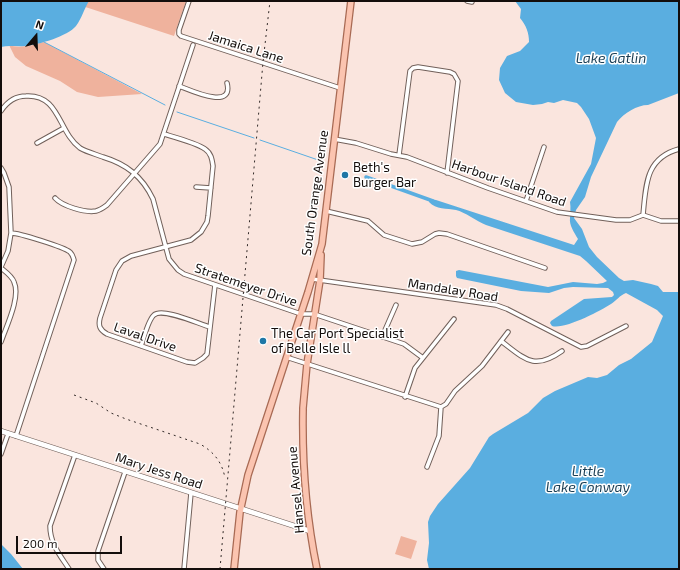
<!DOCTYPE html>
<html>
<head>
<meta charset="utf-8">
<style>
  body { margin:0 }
  #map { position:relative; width:680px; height:570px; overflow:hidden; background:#fae5de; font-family:"Exo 2",sans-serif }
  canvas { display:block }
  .frame { position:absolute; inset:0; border:2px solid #130d0b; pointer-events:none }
  .north { position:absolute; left:16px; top:16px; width:40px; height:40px; -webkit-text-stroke:3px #fff; paint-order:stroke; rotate:19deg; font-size:11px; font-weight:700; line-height:16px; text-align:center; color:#130d0b }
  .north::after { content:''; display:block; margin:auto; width:14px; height:18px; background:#130d0b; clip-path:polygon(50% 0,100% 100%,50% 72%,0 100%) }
  .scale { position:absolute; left:16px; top:536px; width:106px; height:18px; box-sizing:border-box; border:2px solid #130d0b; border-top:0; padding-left:5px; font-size:12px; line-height:14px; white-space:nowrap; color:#130d0b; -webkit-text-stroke:3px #fff; paint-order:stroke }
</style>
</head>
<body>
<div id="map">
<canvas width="680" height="570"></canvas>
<div class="frame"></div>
<div class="north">N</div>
<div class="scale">200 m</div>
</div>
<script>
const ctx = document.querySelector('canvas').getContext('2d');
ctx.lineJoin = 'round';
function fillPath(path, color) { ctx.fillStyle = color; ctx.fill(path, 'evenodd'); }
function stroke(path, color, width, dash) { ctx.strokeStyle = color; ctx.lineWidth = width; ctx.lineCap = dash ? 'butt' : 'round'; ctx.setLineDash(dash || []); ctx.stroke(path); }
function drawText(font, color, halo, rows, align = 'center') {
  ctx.font = font + ' "Exo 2",sans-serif'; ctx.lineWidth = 3; ctx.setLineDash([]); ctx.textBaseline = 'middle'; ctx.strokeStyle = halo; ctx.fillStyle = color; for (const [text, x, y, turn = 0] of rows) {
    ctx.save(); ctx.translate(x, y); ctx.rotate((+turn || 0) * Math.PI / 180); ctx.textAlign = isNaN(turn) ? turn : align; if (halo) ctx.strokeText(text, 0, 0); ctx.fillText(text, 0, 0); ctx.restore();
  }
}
fillPath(new Path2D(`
  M67,1H186L174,36Z
  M44,42L142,94L98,97L77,92L60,81L26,66L15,57L9,45C20,49 32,45 44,42Z
  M401,536L417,541L411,559L395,554Z`), '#efb29d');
fillPath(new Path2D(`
  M1,1H89C84,9 82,18 76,26C68,36 38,45 25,46C17,47 9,45 1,47Z
  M515,1H679V93L648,105C637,105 624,113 617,122L591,177L585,197L576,210L574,218L582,229L589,247L597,257L619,278L624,281L633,280L651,284L658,286L663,292H679V569H429L427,560L429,543L428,522L430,516L438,504L470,468L489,437L493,434L528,413L543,398L555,391L588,377L597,378L607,375L619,365L631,359L652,342L663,316L657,310L626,293C620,295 616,301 611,304C600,311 564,330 552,326L550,323L551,321L584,299L612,297L614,295L613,292L608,288L573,287L564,288L549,293L521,291L457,278L456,276V271L459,270L548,287L573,282L597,284L603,283L607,281L586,261L580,256L486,225C476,221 465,212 456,210C447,208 436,210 429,202V199L436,200L574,245L578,239C574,232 569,225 570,218C570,212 571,208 570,202L591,164L596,138L589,119L581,107L577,103L563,100L554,103L548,102L542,104L533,105L516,102L505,93L499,80L500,68L507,56L520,51L529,42C529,33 526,25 520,18L521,9Z
  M1,544L11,554L23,569H1Z`), '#5aaee0');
stroke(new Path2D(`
  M44,42L165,105
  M177,112L254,138
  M260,140L324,162`), '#5aaee0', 1);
stroke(new Path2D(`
  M366,177L433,201`), '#5aaee0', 3.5);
const minor = new Path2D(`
  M189,1L179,30V34L181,36L340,88
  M467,1L472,2
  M179,86C190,90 234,111 227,83
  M1,111C7,102 15,96 26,96C60,94 58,132 80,148C87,152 95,154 103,157C126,164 142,176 153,199L169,259L178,270L184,274L301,314H314L404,344L423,358
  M164,134C174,137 197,143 205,149C211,153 212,159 213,166L208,216L207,222L201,232L191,240L131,256L122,261L116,270L100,318C98,326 100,330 107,334L187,362L195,363L203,358L207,354L215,285
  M334,139L356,143L391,154L407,157L488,188L557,212L616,220H630L643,215
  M37,143L64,128
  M399,155L410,71L413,68L418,67L450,72L454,74L458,81L447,173
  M1,168L4,173L9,187L11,233L8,251L1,267
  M196,187L211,188
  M55,198C62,206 85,213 96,211C100,210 103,208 107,205L160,144L193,45
  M526,201L544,147
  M326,211L368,221L384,235L412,244L422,242L435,234L439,233L447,234L545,268
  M643,215C646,186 645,158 679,149
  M643,215L661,221H679
  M11,233C19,233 64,247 70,252C73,255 73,257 74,260L16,436
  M1,268C6,272 12,276 14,282C21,297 6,327 1,342
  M312,279L496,305L507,309L581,347L587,346L626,326
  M382,337L396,305
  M501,341C525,359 534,371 562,351
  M141,346C144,338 148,320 154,315C162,307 199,324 210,327
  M286,357L441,407L446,404L455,391L482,366L508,332
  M405,397L415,368L454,319
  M1,454L8,434
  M427,467L439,436L441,407
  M69,569C60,555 50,544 50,526L75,455
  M104,569L98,560V551L125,472
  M184,569L191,493`);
const tertiary = new Path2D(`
  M1,431L310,531`);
const primary = new Path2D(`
  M303,408L307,364L320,280L321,255
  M303,409C302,463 306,516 317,569
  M234,569L240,512L248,475L308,292L322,244L351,1`);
stroke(minor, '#71605a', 5.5);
stroke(tertiary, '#71605a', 6);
stroke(primary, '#a86a54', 8);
stroke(minor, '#fff', 3.5);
stroke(tertiary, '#fff', 4.5);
stroke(primary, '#fbc4b0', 5.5);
stroke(new Path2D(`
  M74,395L96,403L111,413L126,419L200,444C214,452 222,462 225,478
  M220,569L263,62L270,1`), '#312927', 1, [2, 4]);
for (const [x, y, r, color] of [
  [345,175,4,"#1e77a6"],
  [263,341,4,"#1e77a6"]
]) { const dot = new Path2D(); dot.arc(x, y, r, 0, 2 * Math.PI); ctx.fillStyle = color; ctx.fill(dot); stroke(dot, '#fff', 1.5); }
drawText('13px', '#130d0b', '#fff', [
  ["Jamaica Lane",246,47,18],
  ["Harbour Island Road",509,183,19],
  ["South Orange Avenue",315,193,-82],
  ["Stratemeyer Drive",246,285,19],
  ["Mandalay Road",453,290,9],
  ["Laval Drive",145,337,19],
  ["Mary Jess Road",159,471,18],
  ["Hansel Avenue",296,490,-95]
]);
drawText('13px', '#130d0b', '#fff', [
  ["Beth's",353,168],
  ["Burger Bar",353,183],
  ["The Car Port Specialist",271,334],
  ["of Belle Isle ll",271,349]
], 'left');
drawText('italic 14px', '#1b3f55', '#fff', [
  ["Lake Gatlin",611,58],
  ["Little",588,471],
  ["Lake Conway",588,487]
]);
</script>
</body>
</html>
